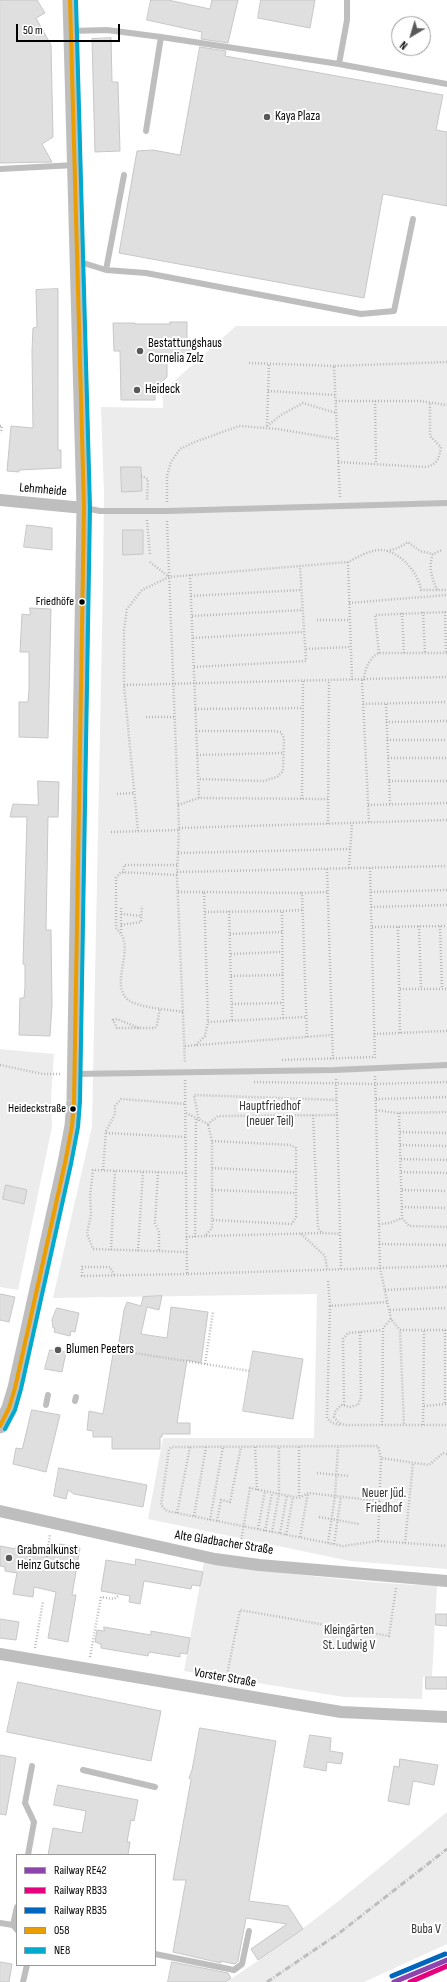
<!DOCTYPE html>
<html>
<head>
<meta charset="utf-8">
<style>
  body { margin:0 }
  #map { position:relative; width:447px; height:1982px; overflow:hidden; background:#fff; font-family:"Sofia Sans Condensed",sans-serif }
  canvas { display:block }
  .legend { position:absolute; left:16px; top:1854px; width:140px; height:112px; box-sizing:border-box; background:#fff; border:1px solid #999; margin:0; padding:5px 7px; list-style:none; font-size:12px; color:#000 }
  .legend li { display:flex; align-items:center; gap:8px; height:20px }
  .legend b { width:20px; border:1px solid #999 }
  .north { position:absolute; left:391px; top:16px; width:40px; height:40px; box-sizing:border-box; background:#fff; border:1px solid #999; border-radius:50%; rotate:218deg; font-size:11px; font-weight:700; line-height:16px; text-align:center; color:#000 }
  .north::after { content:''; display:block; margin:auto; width:14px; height:18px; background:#595959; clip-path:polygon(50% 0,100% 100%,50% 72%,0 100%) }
  .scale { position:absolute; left:16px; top:24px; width:104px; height:18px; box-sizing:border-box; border:2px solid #000; border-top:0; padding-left:5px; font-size:12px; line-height:14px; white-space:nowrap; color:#000; -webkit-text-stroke:3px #fff; paint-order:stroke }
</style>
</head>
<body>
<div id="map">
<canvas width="447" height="1982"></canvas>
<ul class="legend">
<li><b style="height:5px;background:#8e44ad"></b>Railway RE42</li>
<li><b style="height:5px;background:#e5007d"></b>Railway RB33</li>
<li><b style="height:5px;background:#0065bd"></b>Railway RB35</li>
<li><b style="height:5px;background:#eb9e00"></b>058</li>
<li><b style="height:5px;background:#00a9ce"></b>NE8</li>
</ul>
<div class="north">N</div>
<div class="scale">50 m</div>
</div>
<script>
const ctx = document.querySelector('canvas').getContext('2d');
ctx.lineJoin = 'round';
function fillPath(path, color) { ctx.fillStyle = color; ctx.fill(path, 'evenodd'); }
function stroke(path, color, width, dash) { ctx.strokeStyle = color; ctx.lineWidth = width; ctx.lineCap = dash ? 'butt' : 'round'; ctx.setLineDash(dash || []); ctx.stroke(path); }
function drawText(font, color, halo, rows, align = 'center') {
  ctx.font = font + ' "Sofia Sans Condensed",sans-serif'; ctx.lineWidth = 4; ctx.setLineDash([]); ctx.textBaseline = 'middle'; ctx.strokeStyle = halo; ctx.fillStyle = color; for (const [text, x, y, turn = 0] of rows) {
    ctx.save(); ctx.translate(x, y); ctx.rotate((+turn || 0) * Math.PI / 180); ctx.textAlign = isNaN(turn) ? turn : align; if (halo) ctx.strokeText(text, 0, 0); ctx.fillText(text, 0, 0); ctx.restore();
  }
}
fillPath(new Path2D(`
  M236,326H447V1569L350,1561L148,1519L163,1438H314L317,1294L53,1298L92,1127L103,584L104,493L101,407L163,408V391Z
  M0,1049L54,1054L51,1096L52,1127L18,1290L0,1287Z
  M204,1562C282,1573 359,1583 437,1586L432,1676L423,1677L422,1699L344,1697L184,1671Z
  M447,1812V1944L364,1982H226C305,1932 375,1871 447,1812Z`), '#ececec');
const building = new Path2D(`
  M0,0H37L45,13L36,18L51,45L53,137L42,144L52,162L0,163Z
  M151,0H168L210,9L212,0H238L228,43L201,39L202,32L147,20Z
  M261,0H315L310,28L258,18Z
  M111,38L112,82H118L120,151L95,152L92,39Z
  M200,47L226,51L225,56L443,95L436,130L447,132V206L383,194L364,298L119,253L137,151L153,150L180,155Z
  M58,289V450H61V468L19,470V472L7,471L11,426L33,428L32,351L33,328L37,327L36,290Z
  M170,322H187V340H191L192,355L167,356V377L155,388V400H121L120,351H114L113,323H135V324H170Z
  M121,467H141L142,491L122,492Z
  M27,525L52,528V550L24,547Z
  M123,530H143V554L123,555Z
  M30,608L51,609L48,738L19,737V702H28L29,690V652H20L22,614L30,615Z
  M38,781L59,782L58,817H48L46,930H51L52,1005L50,1036L19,1035L20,998H24L25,987V965L23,964L27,817H10L13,804L38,805Z
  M6,1185L27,1190L24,1204L3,1199Z
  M0,1294L15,1297L9,1322L0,1320Z
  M162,1296L159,1310L147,1307L141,1334L167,1338L171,1307L208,1312L201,1363L187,1360L177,1423H190V1434H162V1437H160V1449H112V1437H93V1431L87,1430L89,1411L103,1414L113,1354H117L124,1310L127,1302L141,1306L143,1297Z
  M57,1308L79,1313L75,1332L71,1331L70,1336L54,1332L55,1328H53L52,1320Z
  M50,1350L66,1352L62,1372L45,1369Z
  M253,1351L303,1359L293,1419L243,1411Z
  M32,1410L60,1415L46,1472L13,1464L16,1448L22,1449Z
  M59,1468L147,1485L143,1507L74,1494L68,1490L66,1499L54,1496Z
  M60,1544L80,1548L72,1595H76L68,1642L48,1638L56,1592L34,1587L33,1597L13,1594L17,1573L5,1571V1567L0,1566V1546L16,1549V1546L26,1548L27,1545L59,1551Z
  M136,1559L203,1572L200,1586L192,1585L191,1589L144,1581L140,1604L129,1602L130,1596L101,1591L106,1560L135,1565Z
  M436,1614H447V1626L436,1625Z
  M0,1619L19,1622L16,1640L0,1638Z
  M104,1627L151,1635V1631L190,1638L187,1654L180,1653V1657L149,1652L148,1656L101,1648V1644L95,1642L97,1630L104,1631Z
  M426,1677H447V1689H426Z
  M18,1682L161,1711L151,1761L7,1732Z
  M200,1728L276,1741L249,1901L288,1906L303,1929L258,1960L251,1949L287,1924L246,1918L238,1961L235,1964L220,1961L221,1963L173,1952L186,1880H173L191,1780L189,1778L192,1770Z
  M310,1735L331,1738L330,1751L343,1753L341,1764L327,1762L326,1771L304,1767Z
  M0,1755L16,1758L6,1815L0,1814Z
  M400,1759L438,1765L434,1785L413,1781L409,1805L388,1801L394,1766L399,1767Z
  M58,1785L138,1800L134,1821L131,1820L127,1842H130L128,1855H48L53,1828L82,1833L86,1811L54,1805Z
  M0,1962L12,1964L9,1982H0Z
  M172,1962L228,1973L231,1978L225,1982H168Z`);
fillPath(building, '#dfdfdf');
stroke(building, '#c7c7c7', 1);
stroke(new Path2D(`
  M249,363L334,366
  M268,391L335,395
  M336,401H420L447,405
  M375,401L376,464
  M0,426H2L1,433
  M267,426L281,415L303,403L336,413
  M267,426L269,363
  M338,462L426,467C438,464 439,458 441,447L430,436V402
  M141,476L148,479L147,501
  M340,497L334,366L447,362
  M167,502V476L171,462L180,449L195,442L239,426L278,429L337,439
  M147,520L150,555
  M167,521L179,828L177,875L185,1063
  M387,551L398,548L408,542L420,551L433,554
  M150,562L169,577
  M348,562L352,680
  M190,575L199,798
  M437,590C432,578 428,567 433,554L442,550
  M191,596L301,590
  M349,603L447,595
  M423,612L425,653
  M445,612L446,653
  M402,613L404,653
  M192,616L303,610
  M317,620H350
  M193,638L304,632
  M306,649L350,647
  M379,653L375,615L447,612
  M194,667L306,661L300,566
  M362,680L369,823
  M364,680C364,670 370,657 379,653H447
  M124,685L447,677
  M363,704L447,702
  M386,704L390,804
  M195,709L303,708
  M146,717H175
  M386,722L447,721
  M196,731H272L281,732L284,738L283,771L277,777L264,781L198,779
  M387,740H447
  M197,755L283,753
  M388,758H447
  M389,781H447
  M117,794L135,793
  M302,799L303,681
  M178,805L199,798L328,799
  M368,805L447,803
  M328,824L329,681
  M179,828L447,820
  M138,831L124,685V630L127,609L142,590L169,577L348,562C358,557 371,549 383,550C402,553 418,573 421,590H447
  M111,832L179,830
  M178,853L350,849
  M349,868L352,823
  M370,868L375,1059
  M327,869L333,1060
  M177,872L447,866
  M123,873L124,865H177
  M177,875L121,872L116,878V928C119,932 123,935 124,941C129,960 107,996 137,1004C151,1009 168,1009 183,1012
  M178,892H204L208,1022
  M204,892L302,893
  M371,892L447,890
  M371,907L447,905
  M121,908V933
  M229,911L232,1021
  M205,912L282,911
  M121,914L142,916
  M121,925L141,922L142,906
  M419,926L421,989
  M440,926L442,989
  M372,927L447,926
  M398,927L400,1033
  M230,934L282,932
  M231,954L282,952
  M231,976L283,975
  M400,989H447
  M232,1004L283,1003
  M283,1018L282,911L303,910
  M139,1028L117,1019L113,1020L117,1028H155L157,1025L160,1008
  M374,1034L447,1031
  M307,1037L302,893L327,892
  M196,1045L205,1036L208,1022L306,1017
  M185,1046L332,1035
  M282,1060L375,1057
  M0,1065L43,1074H61
  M375,1076L380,1268L391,1319L400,1330L404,1425
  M336,1079L341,1269
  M185,1080L187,1274L447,1266
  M254,1082L375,1084L447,1082
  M376,1099L447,1097
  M376,1110L397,1113L447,1112
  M186,1113L208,1124L218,1116L338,1115
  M399,1113L402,1218L409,1226L447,1227
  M313,1115L318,1228L322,1233L340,1234
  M199,1121L194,1095L338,1100
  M400,1132L447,1133
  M106,1133L186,1137
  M212,1141L291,1145L296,1148V1217L292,1224L212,1220
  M400,1145L447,1146
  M401,1159L447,1160
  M212,1168L296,1172
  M103,1170L106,1131L115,1114V1106L121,1099L186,1104
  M158,1172L155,1223L159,1232V1251
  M401,1172L447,1173
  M186,1173L93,1170L90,1196L91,1214L87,1234L93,1249L187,1252
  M212,1190L296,1193
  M402,1190L447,1191
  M402,1207L447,1208
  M379,1224L390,1223L402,1218
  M301,1234L325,1256L327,1269
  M206,1236L322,1233
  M186,1237L205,1236L212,1228V1141L208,1124
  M195,1237L196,1118
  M379,1244L447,1245
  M111,1250L115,1170
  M138,1251L143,1171
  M114,1275L110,1267H82V1276L187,1274
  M328,1281L330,1306L388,1302
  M385,1290L447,1287
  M330,1306L327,1418L332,1423L340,1425
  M390,1310L447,1308
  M400,1330H447
  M445,1330V1404
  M360,1332L361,1397L358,1405L350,1407L341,1405L335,1412L334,1417C338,1423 342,1425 349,1425H447
  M115,1350L250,1371
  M205,1364L213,1312
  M344,1405L343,1339L348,1333L382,1330
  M424,1406L447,1404
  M382,1425L383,1328L391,1319
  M423,1425L424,1331
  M255,1447L257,1490
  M299,1447V1498
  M447,1454L443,1453L429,1465L381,1458L378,1446L171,1447L169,1450L161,1505L167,1511L343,1546L378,1541L447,1546
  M317,1473L349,1476
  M177,1513L190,1447
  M194,1516L206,1447
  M319,1517L359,1524
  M210,1520L223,1447
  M217,1521L221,1500L230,1502L241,1447
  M258,1529L265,1491
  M265,1531L272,1493
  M272,1532L279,1494V1447
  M280,1533L287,1495
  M286,1535L293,1497
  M300,1537L308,1493
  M378,1541L381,1458
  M241,1542L250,1488L299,1498L308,1493L380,1501
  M328,1543L335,1496L338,1447
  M405,1543L413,1463
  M334,1544L341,1497
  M45,1569L50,1534
  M35,1648L43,1601
  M90,1657L101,1597L114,1599L118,1596
  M226,1680L240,1610L389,1636L396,1588`), '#b9b9b9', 2.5, [1, 2]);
stroke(new Path2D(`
  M71,31L107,30L161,37
  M339,64L447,84
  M146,131L161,37L339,64L347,20V0
  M0,169L75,165
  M77,261L106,270L146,273L361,314L394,311L413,219
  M106,270L124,175
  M85,508L100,511H167L447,503
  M74,1074L334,1070L447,1065
  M75,1401L76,1397
  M46,1405L48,1395
  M83,1770L155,1787
  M28,1855L34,1822L25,1803L32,1766
  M0,1923L13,1925L17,1930
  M13,1925L17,1907
  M155,1954L234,1970L242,1964L249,1931
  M23,1982L27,1965`), '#bebebe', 6);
stroke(new Path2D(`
  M0,500L84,508
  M0,1511L215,1559L259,1565L447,1581
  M0,1654L341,1712L447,1717`), '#bebebe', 12);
stroke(new Path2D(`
  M0,1426L9,1408L15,1388L65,1163L72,1126L74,1101L84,508L70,0`), '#bebebe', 15);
stroke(new Path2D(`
  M267,1982L338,1934L447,1849`), '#bebebe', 3, [6, 2, 1, 2]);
stroke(new Path2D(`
  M0,1426L9,1408L15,1388L65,1163L72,1126L74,1101L84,508L70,0`), '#eb9e00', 4);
stroke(new Path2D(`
  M5,1429L15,1410L21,1389L71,1164L78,1127L80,1101L90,508L76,0`), '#00a9ce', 4);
stroke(new Path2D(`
  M394,1982L447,1960`), '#8e44ad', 5);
stroke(new Path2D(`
  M410,1982L447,1966`), '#e5007d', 5);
stroke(new Path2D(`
  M392,1976L445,1954`), '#0065bd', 5);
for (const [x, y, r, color] of [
  [267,117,4,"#595959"],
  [140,351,4,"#595959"],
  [137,390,4,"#595959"],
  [82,602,3.5,"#000"],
  [73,1109,3.5,"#000"],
  [58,1350,4,"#595959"],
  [9,1558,4,"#595959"]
]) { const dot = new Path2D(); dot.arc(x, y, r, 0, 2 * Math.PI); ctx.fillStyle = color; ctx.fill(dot); stroke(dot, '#fff', 1.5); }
drawText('12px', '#000', '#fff', [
  ["Friedhöfe",74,602],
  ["Heideckstraße",66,1109]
], 'right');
drawText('13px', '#000', '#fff', [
  ["Kaya Plaza",275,117],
  ["Bestattungshaus",148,344],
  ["Cornelia Zelz",148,359],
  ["Heideck",145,390],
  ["Blumen Peeters",66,1350],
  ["Grabmalkunst",17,1551],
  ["Heinz Gutsche",17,1566]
], 'left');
drawText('13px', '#000', '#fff', [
  ["Lehmheide",43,490,5],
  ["Alte Gladbacher Straße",224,1543,9],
  ["Vorster Straße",225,1678,10]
]);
drawText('13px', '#333', '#fff', [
  ["Hauptfriedhof",270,1107],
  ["(neuer Teil)",270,1122],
  ["Neuer Jüd.",384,1494],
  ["Friedhof",384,1509],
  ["Kleingärten",349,1631],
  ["St. Ludwig V",349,1646],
  ["Buba V",426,1930]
]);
</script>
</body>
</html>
